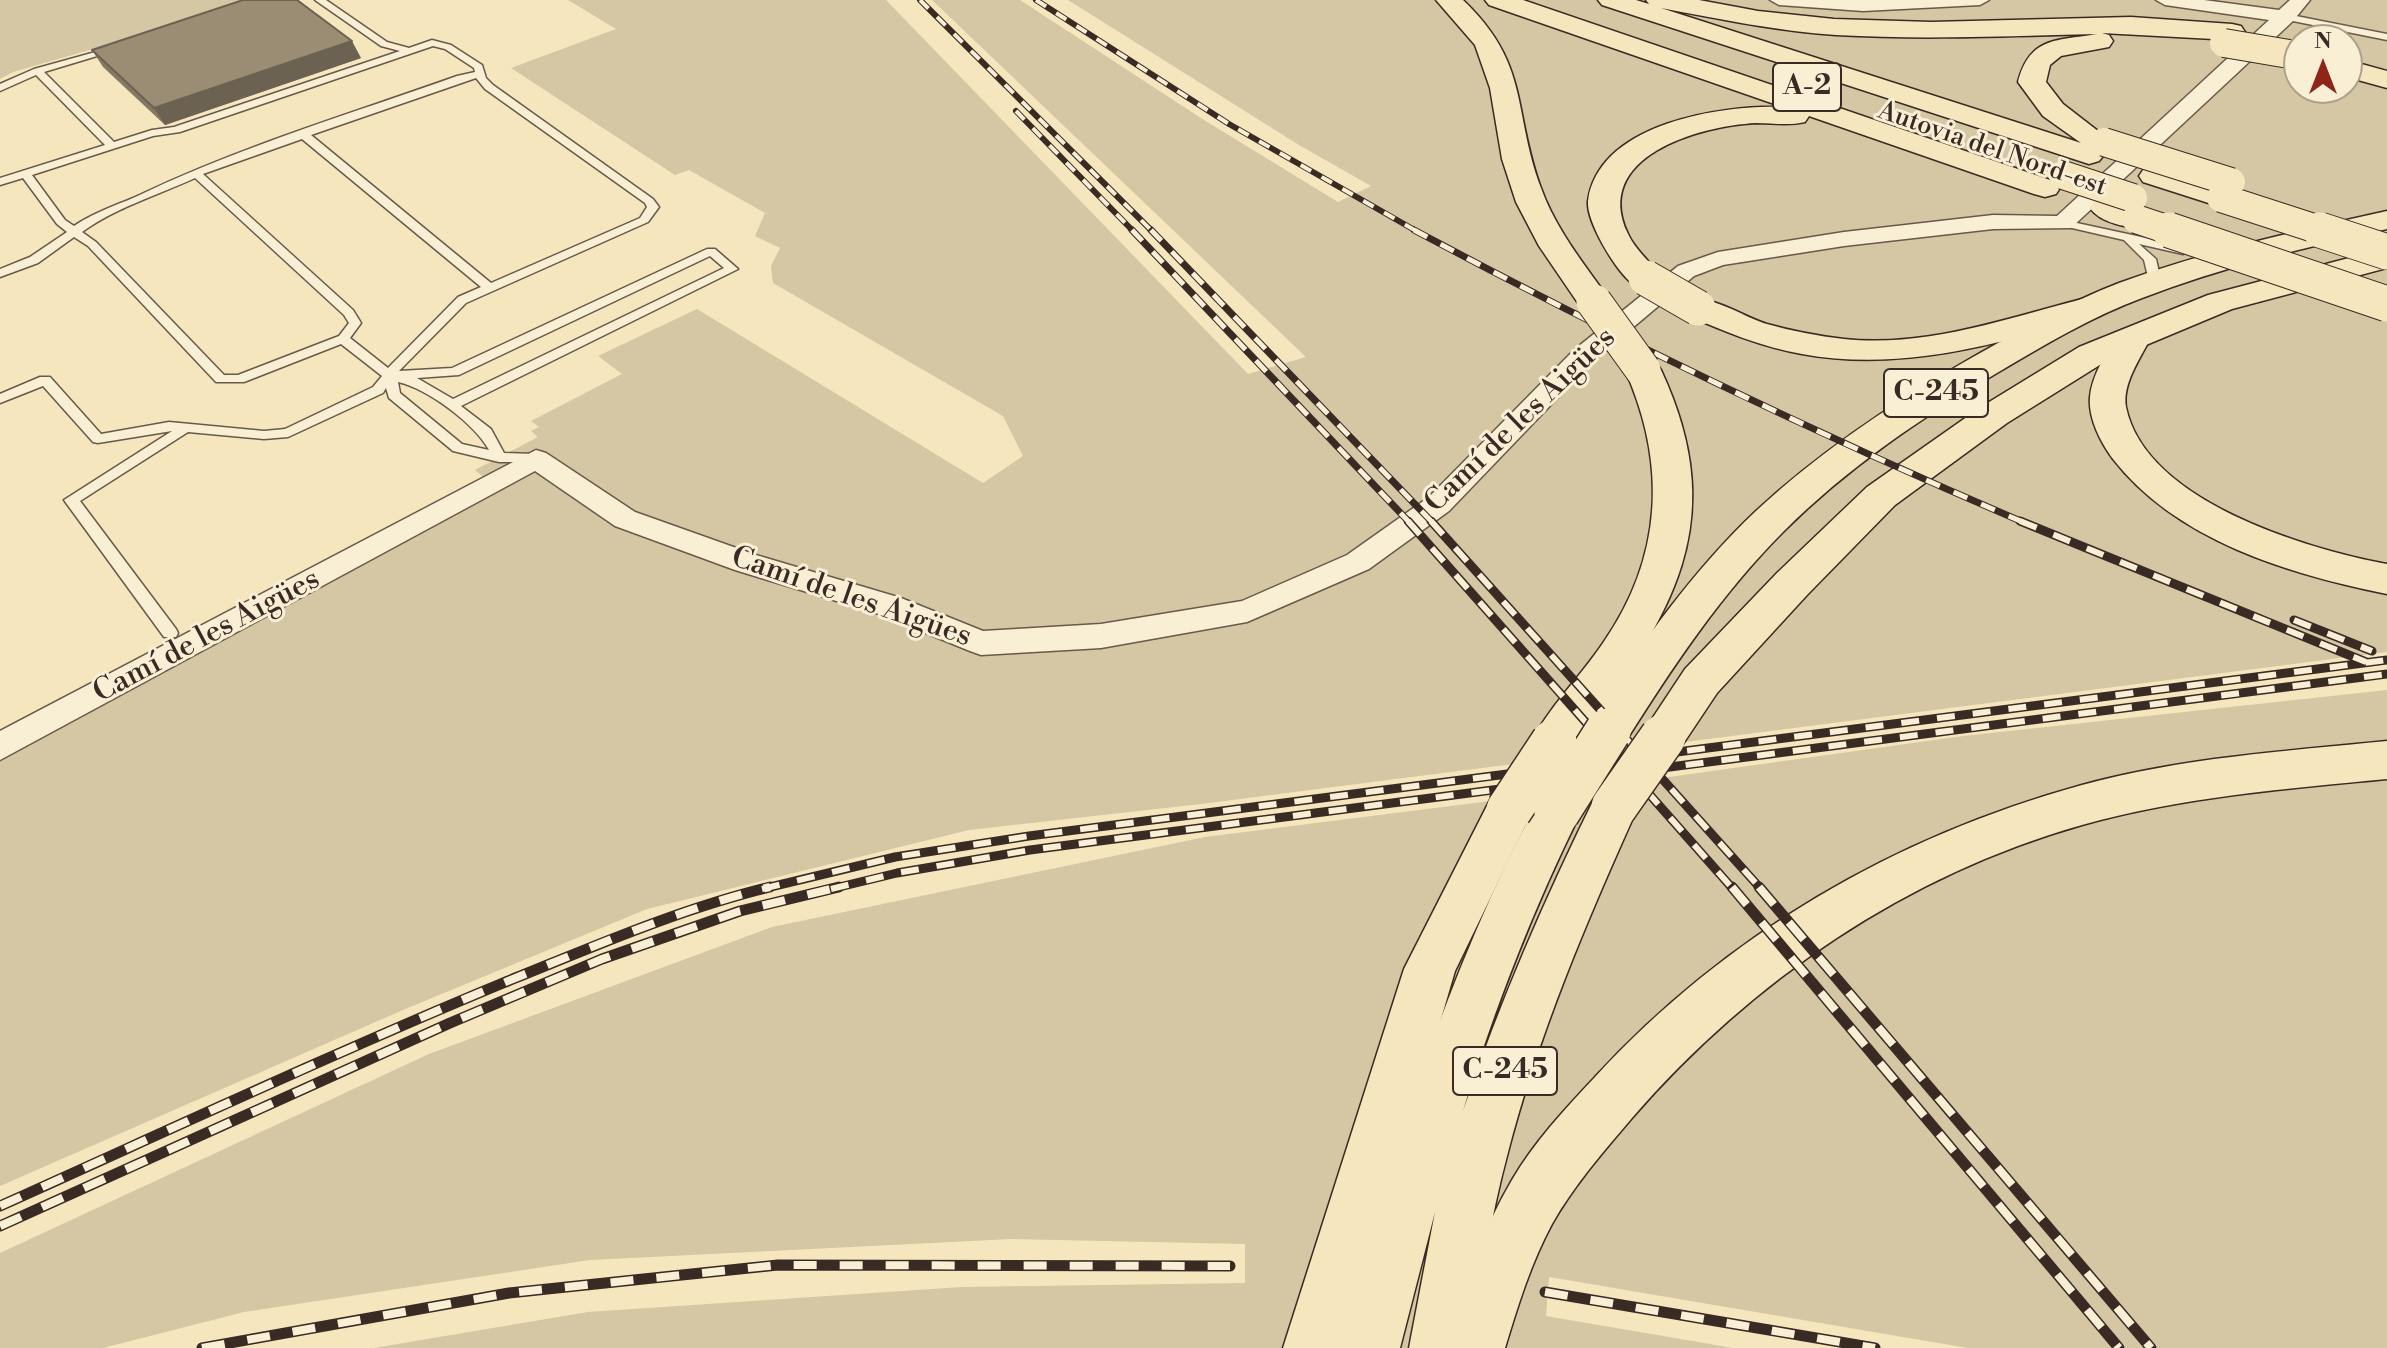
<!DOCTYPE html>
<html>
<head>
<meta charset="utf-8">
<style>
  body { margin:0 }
  #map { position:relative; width:2387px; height:1348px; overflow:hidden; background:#f5e6be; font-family:"Libre Bodoni",serif }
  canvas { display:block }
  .north { position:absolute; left:2283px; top:24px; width:80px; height:80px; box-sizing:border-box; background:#f8efd5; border:2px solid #aca08e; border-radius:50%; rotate:0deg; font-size:22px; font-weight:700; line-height:32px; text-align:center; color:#3a2a24 }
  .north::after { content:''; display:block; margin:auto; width:28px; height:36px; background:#8f2418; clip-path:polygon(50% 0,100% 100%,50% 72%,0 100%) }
</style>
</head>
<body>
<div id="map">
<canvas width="2387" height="1348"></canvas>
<div class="north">N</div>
</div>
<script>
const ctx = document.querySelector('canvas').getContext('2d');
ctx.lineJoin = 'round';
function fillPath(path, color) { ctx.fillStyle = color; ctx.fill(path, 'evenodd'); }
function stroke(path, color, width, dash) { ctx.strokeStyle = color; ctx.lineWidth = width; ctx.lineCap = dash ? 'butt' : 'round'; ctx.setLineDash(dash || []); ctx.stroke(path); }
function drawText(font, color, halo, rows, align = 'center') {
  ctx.font = font + ' "Libre Bodoni",serif'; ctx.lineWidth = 6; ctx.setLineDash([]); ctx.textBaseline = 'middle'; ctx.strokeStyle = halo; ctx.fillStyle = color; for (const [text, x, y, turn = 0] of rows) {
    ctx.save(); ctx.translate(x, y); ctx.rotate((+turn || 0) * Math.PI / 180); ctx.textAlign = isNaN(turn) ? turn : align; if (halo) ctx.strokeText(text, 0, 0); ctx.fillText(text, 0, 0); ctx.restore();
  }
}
fillPath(new Path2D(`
  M0,0H263L13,72L0,79Z
  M568,0H886L1248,374L1306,357L932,0H1020L1204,120L1338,202L1371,186L1299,145L1068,0H2387V652L1201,804L969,830L647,909L403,1010L0,1186V739L489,482L475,470L538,437L531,431L539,427L531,421L622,374L598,356L697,309L983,483L1023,456L1003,416L773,283L771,266L780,248L755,236L765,213L689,170L675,175L511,68L616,29ZM2299,40H2347V88H2299Z
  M2387,690V1348H1968L1549,1277L1546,1316L1733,1348H374L588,1312L962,1287L1245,1283V1244L1011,1239L590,1260L244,1312L103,1348H0V1253L429,1054L772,927L1205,837L1554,793L1963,736Z`), '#d5c6a4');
const service = new Path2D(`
  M315,0H326L387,42L409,48L432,40L451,45L482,65L486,78L493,85L653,199L659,207L648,222L466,303L399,371L452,368L707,249H715L738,269L461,406L491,429L504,453L536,454L541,456L543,459L541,462H499L453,451L389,398L386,388L383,393L288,437L264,439L188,432L80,501L176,629L178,633L176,637H164L64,500L172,431L98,443L93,442L43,386L0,403V394L40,377H50L101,434L169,422L264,431L285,429L373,387L382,376L341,344L244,382H216L88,246L74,237L38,263L0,277V269L30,257L67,232L57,224L23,178L0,185V178L105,145L36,75L0,91V84L34,69L117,46V50L44,72L114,142L152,130L174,127L400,51L381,46ZM433,46L445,49L474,68L475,72L457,76C353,113 246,145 146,192C122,204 97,210 74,226L65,220L32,175L153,136L180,132ZM476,78L485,89L645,203L647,207L640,218L491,283L311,135ZM302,139L481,287L458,297L388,368L350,338L361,323L353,310L203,174ZM195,178L344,315L349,323L339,336L238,375H224L96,242L82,232C115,208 158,195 195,178ZM710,256L724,268L453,399L417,378L459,375ZM398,382C428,389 474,423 489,450L462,444L400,393Z
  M2286,14L2387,34V40L2283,19L2281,17Z
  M2063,220L2183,246L2189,250L2183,254L2139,244L2156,259L2161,281L2155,285L2149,281L2144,260L2124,240L2059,225V221Z`);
const minor = new Path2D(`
  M1770,0H1989L1980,5L1863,11L1779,5Z
  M2156,0H2204L2279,10L2290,0H2310L2293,21L2071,228L1993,229L1844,246L1723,265L1694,276L1592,362L1449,511L1369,569L1247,622L1101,648L981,655L970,651L879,614L735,570L615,526L535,471L0,760V731L536,450L546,453L635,512L756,555L901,598L983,631L1101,624L1242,601L1347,555L1429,497L1574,350L1678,266L1718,252L1844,232L1993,215L2057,216L2269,20L2165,5Z`);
const trunk = new Path2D(`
  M2387,211V229C2304,248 2222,267 2142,298C2091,317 2044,345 1997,373C1921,418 1847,468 1784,531C1721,594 1671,669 1624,744L1608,749L1592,744L1585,731L1592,718C1641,645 1692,571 1757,510C1822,450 1896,401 1973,357C2021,330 2067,303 2119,283C2206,251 2297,231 2387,211Z
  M2387,248V268L2232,309L2103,363L2007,423L1895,505L1807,595L1717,693L1679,750L1663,755L1647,750L1640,737L1685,669L1777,573L1867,487L1981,407L2079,347L2208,295Z
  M1614,787L1631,793L1638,807C1587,920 1538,1035 1507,1156C1490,1219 1481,1284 1471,1348H1409L1435,1212L1400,1348H1338C1390,1158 1446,972 1540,798L1557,792L1574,798L1581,812C1533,909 1495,1007 1463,1111C1500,1001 1546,896 1597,793Z`);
const motorway = new Path2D(`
  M1436,0H1463C1531,65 1512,110 1541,188C1556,230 1585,265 1611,302L1606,309L1594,312L1582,309L1539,246L1516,202L1502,159L1490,88L1475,45Z
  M1485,0H1523L2056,182L2060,188L2056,194L2045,197L2034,194L1809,116L1805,122C1789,126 1772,123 1756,123C1698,126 1591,157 1628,234C1635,250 1652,263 1662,278L1658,285C1650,287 1641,289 1634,285C1617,273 1586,222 1588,201C1599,123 1721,105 1783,107L1489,5Z
  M1598,0H1636L1649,4L1646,0H1699L1758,11L1834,19L1931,22L2131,17L2232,24L2241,26L2245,32L2241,38L2232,40L2102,33L2109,35L2113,41L2109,47L2061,56L2050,65L2046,82L2063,104L2107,138L2103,144L2093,147L2104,155L2099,161L2089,164L1602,5ZM1661,8C1719,19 1777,31 1836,35C1923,40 2010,36 2097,34C2057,41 2030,36 2018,82L2043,116L2081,143Z
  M2347,60L2387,71V88L2347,77Z
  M2154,167L2232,191L2236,198L2232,205L2221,207L2143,182L2139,176L2143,170Z
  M2105,199L2147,212L2152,219L2147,226C2131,230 2100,223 2090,208L2094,201Z
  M2090,297L2102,300L2107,307L2102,314C2004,342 1904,373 1802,354C1761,347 1724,331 1686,315L1681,308L1686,301C1713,294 1741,316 1767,324C1792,331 1818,336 1844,339C1928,348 2010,317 2090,297Z
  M2133,329L2145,332L2150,339C2140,359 2122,384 2126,407C2145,501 2306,549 2387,564V594C2289,574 2177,541 2113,459C2101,443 2088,418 2090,397C2092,374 2108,350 2121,332Z
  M1643,359L1656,362L1661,370C1737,533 1662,625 1570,755L1554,760L1538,755L1531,742C1550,706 1580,677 1603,643C1663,557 1667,464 1625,370L1630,362Z
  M2387,741V779C2285,789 2181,797 2082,825C1906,875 1752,980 1632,1118C1604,1151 1574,1185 1552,1224C1531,1263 1518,1305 1505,1348H1443C1462,1291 1481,1233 1512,1180C1534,1142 1565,1109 1595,1077C1727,934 1894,837 2082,785C2181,758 2285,751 2387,741Z
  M1509,790L1526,796L1533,810L1455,971L1345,1348H1283L1404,969L1492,796Z`);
stroke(service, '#69594a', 3);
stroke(minor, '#69594a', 3);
stroke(trunk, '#3a2a24', 3);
stroke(motorway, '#3a2a24', 3);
fillPath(service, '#f8efd5');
fillPath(minor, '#f8efd5');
fillPath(trunk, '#f5e6be');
fillPath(motorway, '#f5e6be');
const railFar3 = new Path2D(`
  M920,0L1153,232
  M1036,0L1229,124L1418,232
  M1016,111L1134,232`);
const railFar2 = new Path2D(`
  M1132,230L1410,523
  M1151,230L1433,523
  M1414,230C1614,337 1817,434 2025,523`);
const railFar1 = new Path2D(`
  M1408,521L1733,889
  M1431,521L1761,889
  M2020,521L2366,662
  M2294,620L2372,651
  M762,889L895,857L1029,836L2387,660
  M831,889L897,873L1030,850L2387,674`);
const rail = new Path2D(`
  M1732,887L2119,1348
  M1759,887L2151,1348
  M0,1206C167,1131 334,1053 503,983C590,948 679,909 770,887
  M0,1226L450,1023L602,959L740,911L839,887
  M1545,1292L1875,1348
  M202,1348L509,1293L778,1265L1230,1266`);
stroke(railFar3, '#3a2a24', 6);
stroke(railFar2, '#3a2a24', 7);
stroke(railFar1, '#3a2a24', 9);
stroke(rail, '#3a2a24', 11);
stroke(railFar3, '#f8efd5', 4, [12]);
stroke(railFar2, '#f8efd5', 5, [15]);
stroke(railFar1, '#f8efd5', 6, [18]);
stroke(rail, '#f8efd5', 8, [23]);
const trunkBridge = new Path2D(`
  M1614,807L1663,737
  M1557,812L1608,731`);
const motorwayBridgeFar2 = new Path2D(`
  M2224,43L2289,54
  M2104,142L2231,182
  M2063,175L2133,198
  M2221,198L2326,232
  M2136,219L2175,232`);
const motorwayBridgeFar1 = new Path2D(`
  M2169,230L2387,304
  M2320,230L2387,252
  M1646,278L1698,308
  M1594,302L1643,370`);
const motorwayBridge = new Path2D(`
  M1509,810L1554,742`);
stroke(trunkBridge, '#3a2a24', 48, []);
stroke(motorwayBridgeFar2, '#3a2a24', 30, []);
stroke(motorwayBridgeFar1, '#3a2a24', 37, []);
stroke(motorwayBridge, '#3a2a24', 48, []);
stroke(trunkBridge, '#f5e6be', 45);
stroke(motorwayBridgeFar2, '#f5e6be', 28);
stroke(motorwayBridgeFar1, '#f5e6be', 35);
stroke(motorwayBridge, '#f5e6be', 45);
fillPath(new Path2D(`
  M92,50L361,58L165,125L103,67Z`), '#857864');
fillPath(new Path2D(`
  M352,41L361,58L165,125L154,108Z`), '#6c6251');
const building = new Path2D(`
  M243,0H297L352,41L154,108L92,50Z`);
fillPath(building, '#9b8c74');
stroke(building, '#6c6251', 2);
drawText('26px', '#3a2a24', '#f8efd5', [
  ["Autovia del Nord-est",1992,150,19]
]);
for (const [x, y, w] of [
  [1807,87,68],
  [1936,393,104],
  [1505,1071,104]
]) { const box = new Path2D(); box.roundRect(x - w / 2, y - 24, w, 48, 6); ctx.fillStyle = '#f8efd5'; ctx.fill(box); stroke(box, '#3a2a24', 2); }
drawText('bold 28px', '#3a2a24', null, [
  ["A-2",1807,87],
  ["C-245",1936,393],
  ["C-245",1505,1071]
]);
drawText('30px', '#3a2a24', '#f8efd5', [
  ["Camí de les Aigües",1521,421,-44],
  ["Camí de les Aigües",851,598,19],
  ["Camí de les Aigües",207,637,-28]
]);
</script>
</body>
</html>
